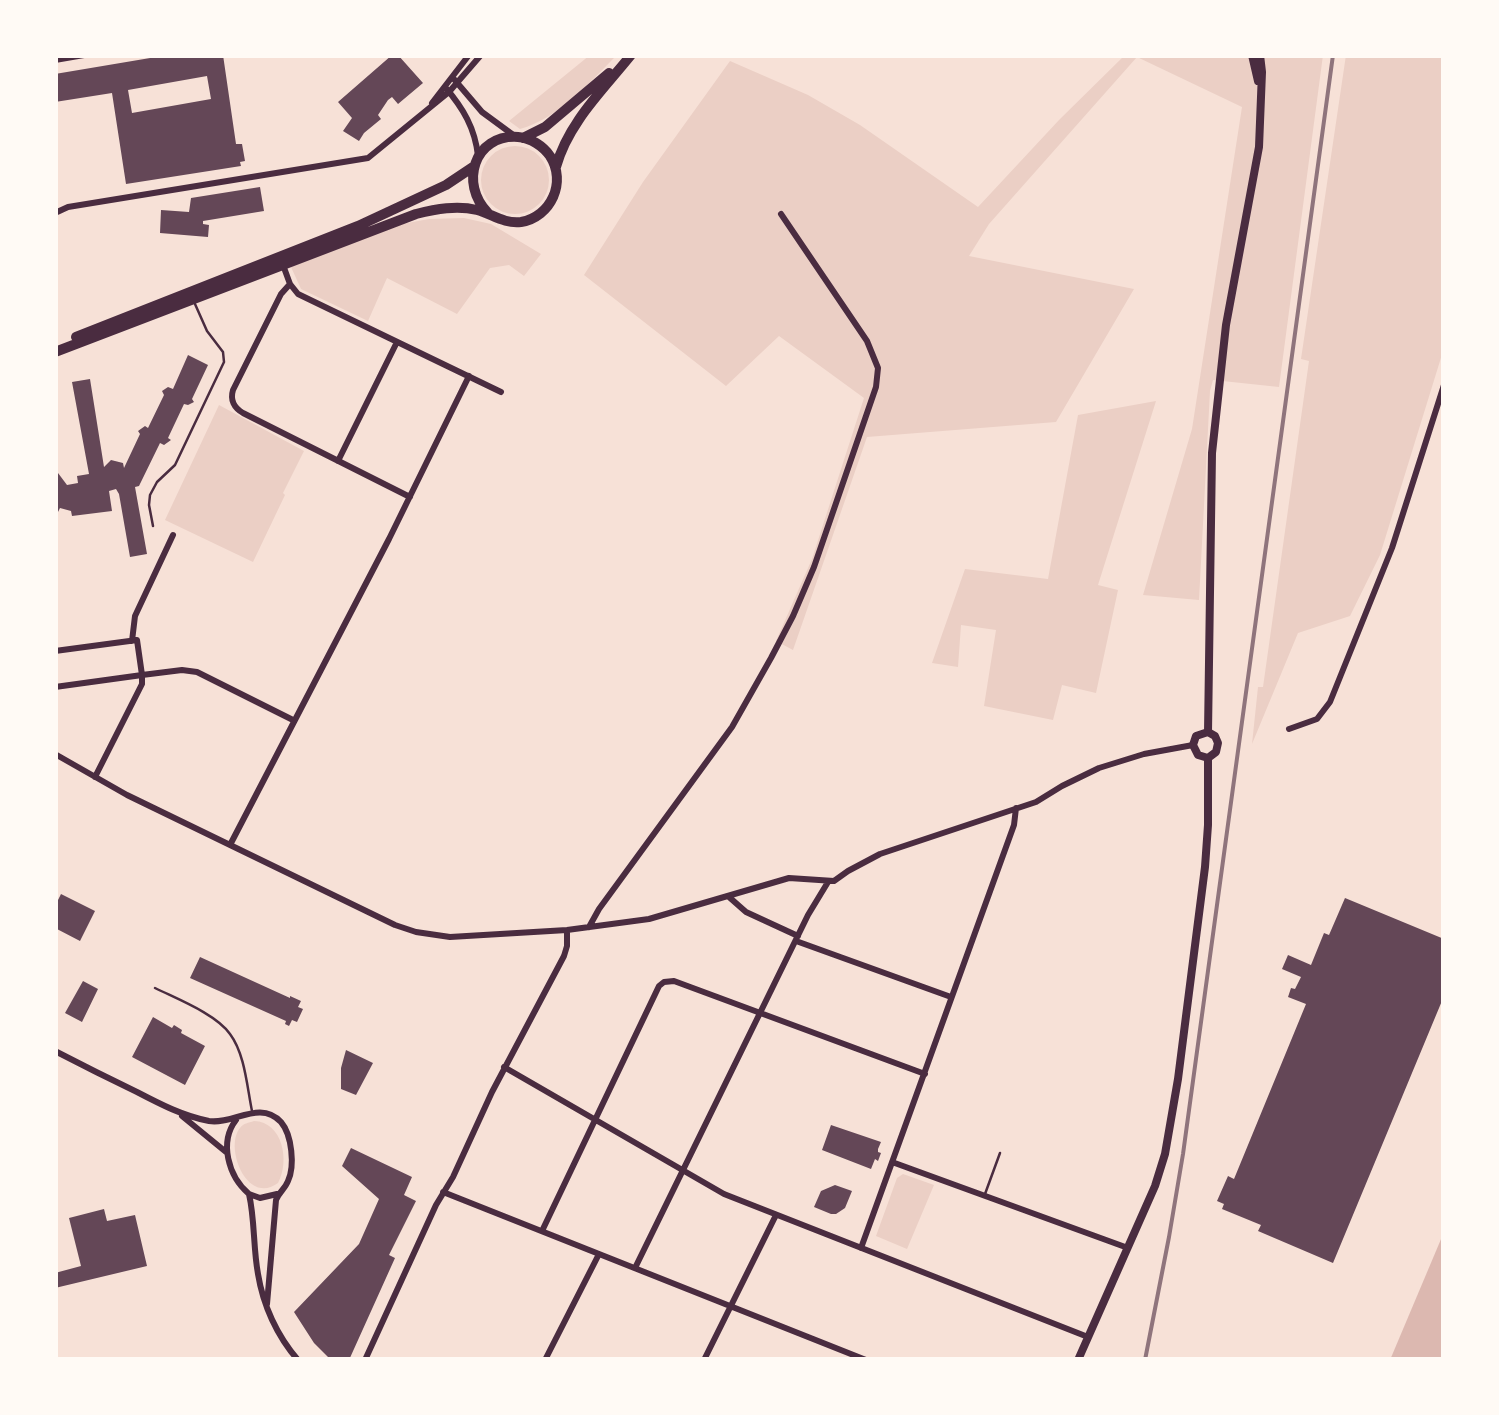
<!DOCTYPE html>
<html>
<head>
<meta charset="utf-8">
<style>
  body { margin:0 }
  #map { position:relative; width:1499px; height:1415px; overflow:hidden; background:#f7e1d7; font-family:"Open Sans",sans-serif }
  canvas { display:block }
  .frame { position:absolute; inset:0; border:58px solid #fffaf5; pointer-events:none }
</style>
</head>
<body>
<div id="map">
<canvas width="1499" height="1415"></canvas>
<div class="frame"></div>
</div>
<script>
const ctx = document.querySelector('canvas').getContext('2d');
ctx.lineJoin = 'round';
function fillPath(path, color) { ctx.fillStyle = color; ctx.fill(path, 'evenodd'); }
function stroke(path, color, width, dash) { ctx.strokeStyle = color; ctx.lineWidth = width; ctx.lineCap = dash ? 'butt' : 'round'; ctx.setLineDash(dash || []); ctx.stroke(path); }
fillPath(new Path2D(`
  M590,55H617C589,83 559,118 520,129L509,121Z
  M1125,55H1323L1279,387L1213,380L1210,391L1199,600L1143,595L1192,429L1242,107L1137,57L989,224L969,256L1134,289L1056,422L867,437L793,650L776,641L812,559L864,398L779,336L726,386L584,275L643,182L730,61L808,95L860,125L978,207L1059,120Z
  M1346,55H1444V348L1380,555L1350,616L1298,633L1252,744L1258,687H1263L1309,361L1301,359Z
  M481 180a34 34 0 1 1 68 0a34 34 0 1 1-68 0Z
  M464,218L491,224L541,254L524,276L509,265L490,268L457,314L387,278L368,321L301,289L291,267L385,227L429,219Z
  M1156,401L1098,585L1118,590L1096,693L1062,685L1053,720L984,706L996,630L961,625L958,667L932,663L965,569L1048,579L1078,415Z
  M219,405L304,451L283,493L285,495L253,562L165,520Z
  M254,1121C283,1122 290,1161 278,1183C247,1206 224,1147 240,1128C244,1123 248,1123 254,1121Z
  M903,1174L934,1185L907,1249L876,1236L897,1178Z`), '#ebcfc5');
fillPath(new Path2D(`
  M1444,1232V1360H1390Z`), '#dcb8b0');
fillPath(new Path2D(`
  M168,55H223L236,144H242L245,161L240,162L241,166L126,184L112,93L55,102V74ZM207,76L211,99L132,113L128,90Z
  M392,55H398L423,83L398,104L392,97L388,100L378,115L381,119L364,133L359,141L343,131L352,118L338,102Z
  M260,187L264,211L203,221V224L209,225L208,237L160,233L161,210L189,212L191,198Z
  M188,355L208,365L192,399L194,402L188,405L184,404L168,438L171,440L164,445L160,443L139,486L135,487L147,554L130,557L119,494L116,489L109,491L112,511L72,516L71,511L60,508L55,518V469L67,485L78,483L77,476L89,474L72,382L90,379L104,467L111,460L123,463L124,468L140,434L138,431L145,426L148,428L164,395L162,391L168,387L173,389Z
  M61,894L95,911L80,941L55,928V906Z
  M1345,898L1444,939V996L1333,1263L1258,1231L1261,1225L1222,1209L1224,1204L1217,1201L1228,1176L1234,1179L1306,1004L1288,997L1291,988L1295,989L1301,977L1282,969L1288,955L1311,965L1324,933L1329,935Z
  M200,957L290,998V996L301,1001L298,1007L303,1009L297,1022L292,1020L289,1026L285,1024L286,1021L190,978Z
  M83,981L98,989L82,1022L65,1013Z
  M153,1017L172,1028L174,1025L182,1030L181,1033L205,1046L185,1085L132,1057Z
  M346,1050L373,1063L356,1095L341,1089V1068Z
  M831,1125L881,1142L878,1149V1152L881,1153L878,1161L875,1159L871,1169L822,1150Z
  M351,1148L412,1177L404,1195L416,1201L389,1255L395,1258L349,1360H331L314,1343L294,1312L359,1244L379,1199L342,1166Z
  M835,1185L852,1191L845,1208L836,1214H831L814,1207L821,1191Z
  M104,1209L107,1221L135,1215L147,1266L55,1288V1273L81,1266L69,1218Z`), '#644757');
stroke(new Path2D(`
  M153,526L149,505L150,495L157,482L175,465L224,362L223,352L207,331L195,304
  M155,988C177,999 216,1014 230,1034C245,1054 247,1087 252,1111
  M985,1194L1000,1153`), '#4a2c40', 2.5);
stroke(new Path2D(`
  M55,60L84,55
  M453,78L482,112L516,137
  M445,87C463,108 475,128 478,156
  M432,103L469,55
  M55,213L68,207L368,158L449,92L481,55
  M283,265L290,284L298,294L501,392
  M290,284L281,294L233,390C230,400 234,408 243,413L410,497
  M338,461L397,342
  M132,641L135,616L173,535
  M55,651L137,640L142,675L55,687
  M1289,729L1317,719L1330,702L1392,548L1444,385
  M55,754L127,795L395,925L416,932L450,937L567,930L649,919L789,878L834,881L848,871L880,854L1036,802L1062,786L1099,768L1144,754L1193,745
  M95,777L142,684V675L182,670L197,672L293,720
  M230,845L389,539L469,376
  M729,897L746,912L798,936
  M589,927L599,909L732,727L771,658L793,616L814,567L876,387L878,368L867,341L781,214
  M796,941L951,997
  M55,1051C82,1065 110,1079 137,1092C160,1104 183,1116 209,1121C233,1125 260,1099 281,1122C292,1135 295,1166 288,1181C285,1189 279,1192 276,1200L267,1304
  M504,1067L724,1194L1088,1337
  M182,1116L226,1152
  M236,1120C219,1142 228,1176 249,1194C255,1220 253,1247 258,1274C263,1305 277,1336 298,1360
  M892,1162L1128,1248
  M443,1192L866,1360
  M249,1194L260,1198L277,1194
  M542,1231L659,986L664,982L674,981L925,1074
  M861,1248L1014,825L1016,808
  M635,1268L808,915L828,882
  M365,1360L436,1205L453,1177L492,1092L564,956L567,946V930
  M545,1360L599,1254
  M704,1360L776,1215`), '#4a2c40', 6);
stroke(new Path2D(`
  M1252,55L1258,81
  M1208,732L1212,453L1226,325L1259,147L1262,72L1260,55
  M1208,732L1196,736L1193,745L1198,755L1208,758
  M1208,732L1215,736L1218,743L1216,752L1208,758
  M1078,1360L1155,1186L1165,1154L1178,1079L1205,867L1208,825V758`), '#4a2c40', 8);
stroke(new Path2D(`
  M523,138L545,127L609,73
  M556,167C568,123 603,90 631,55
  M76,337L358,226L446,185L473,167
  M55,352L416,214C436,209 457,205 477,210C492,214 504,224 521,222C551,217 567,182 550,156C543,146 531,138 518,137C474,134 459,184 488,213`), '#4a2c40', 10);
stroke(new Path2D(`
  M1145,1360L1169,1237L1183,1154L1333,55`), '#8f747c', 4);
</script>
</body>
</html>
